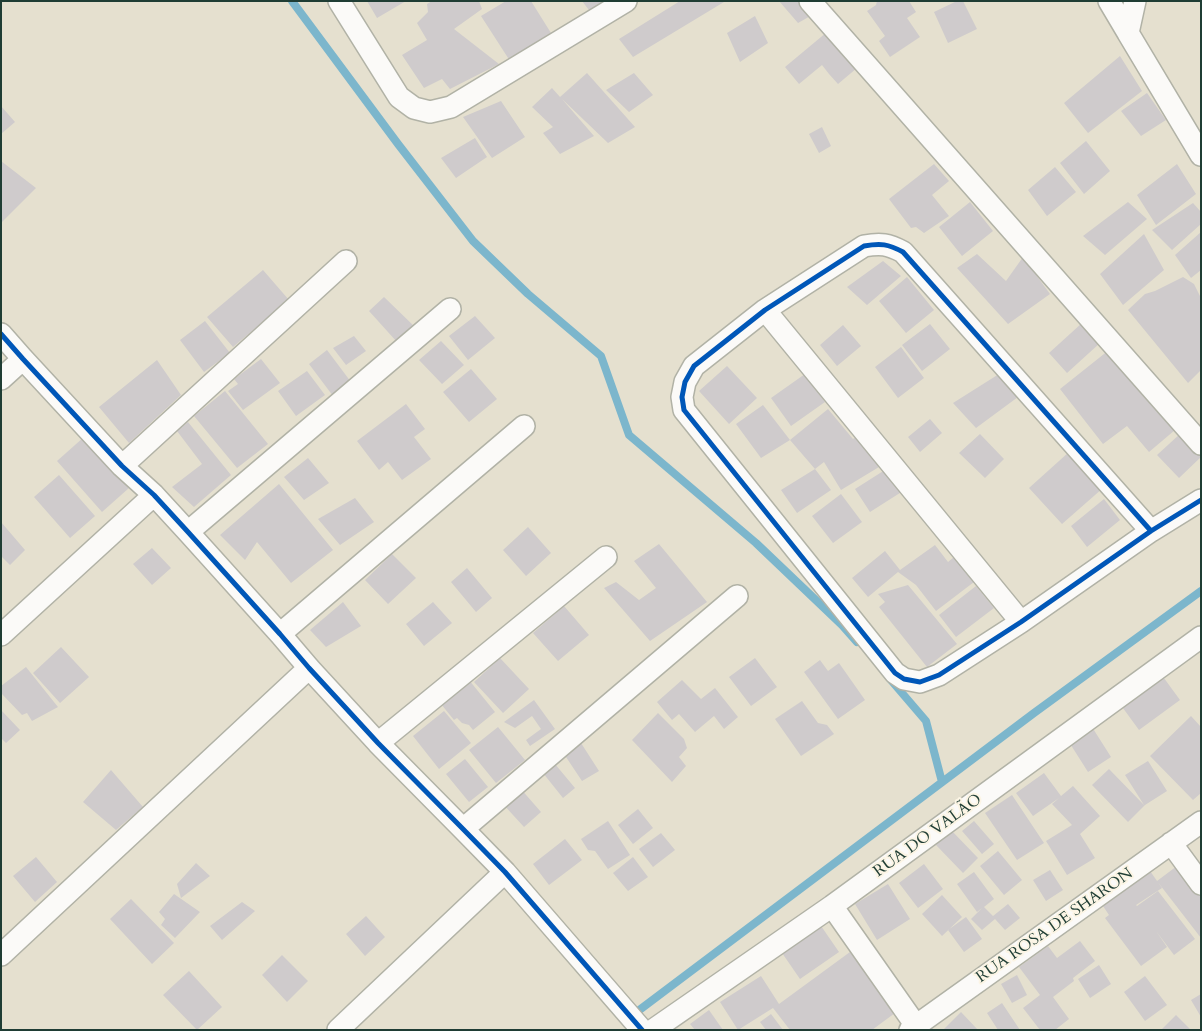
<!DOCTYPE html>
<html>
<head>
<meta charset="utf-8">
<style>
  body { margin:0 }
  #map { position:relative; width:1202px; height:1031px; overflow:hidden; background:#e5e0cf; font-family:Cardo,serif }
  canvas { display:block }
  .frame { position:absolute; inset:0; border:2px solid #1f3d34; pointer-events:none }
</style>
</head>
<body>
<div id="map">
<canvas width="1202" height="1031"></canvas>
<div class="frame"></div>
</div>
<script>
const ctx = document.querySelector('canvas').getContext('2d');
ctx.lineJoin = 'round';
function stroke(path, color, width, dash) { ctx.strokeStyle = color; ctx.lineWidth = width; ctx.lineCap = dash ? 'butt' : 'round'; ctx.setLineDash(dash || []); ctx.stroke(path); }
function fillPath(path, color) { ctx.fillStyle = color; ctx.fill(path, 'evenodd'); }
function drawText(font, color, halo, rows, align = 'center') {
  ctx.font = font + ' Cardo,serif'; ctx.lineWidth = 4; ctx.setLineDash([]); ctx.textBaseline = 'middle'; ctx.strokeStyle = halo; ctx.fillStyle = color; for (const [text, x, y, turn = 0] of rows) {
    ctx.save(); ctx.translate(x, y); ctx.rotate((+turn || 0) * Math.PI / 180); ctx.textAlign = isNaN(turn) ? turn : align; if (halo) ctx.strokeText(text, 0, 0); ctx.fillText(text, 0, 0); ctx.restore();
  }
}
stroke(new Path2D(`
  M292,1L398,144L473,241L528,294L601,356L629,435L756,543L842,625L857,642
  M890,679L926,721L942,782
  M638,1011L1034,713L1201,591`), '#7cb6cc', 8);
fillPath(new Path2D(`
  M367,1H406L377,18Z
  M432,1H479L482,9L454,29L499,64L450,89L442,79L424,88L402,55L427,40L417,23L428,12L427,4Z
  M506,1H531L551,33L510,61L481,16Z
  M582,1H609L592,14Z
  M680,1H723L724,2L633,57L619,39Z
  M779,1H802L814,14L798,23Z
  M877,1H909L916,12L907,18L920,37L890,57L879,41L885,36L867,11L876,5Z
  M957,1H963L977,29L948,43L934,12Z
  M755,16L768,43L740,62L727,33Z
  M827,32L857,68L838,84L829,74L822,65L799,84L785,67Z
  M1120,56L1142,91L1088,133L1064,103Z
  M587,73L635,127L608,143L562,99L594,136L560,154L543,133L553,127L532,107L552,88L560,97Z
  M634,73L653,95L629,112L606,90Z
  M1147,93L1166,120L1141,136L1121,111Z
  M501,101L525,137L492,158L463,117Z
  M1,106L15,122L1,134Z
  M822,127L831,146L819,153L809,134Z
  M475,138L487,157L456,178L441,158Z
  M1086,141L1110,171L1084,194L1060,163Z
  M1,161L36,188L1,223Z
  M934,164L949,181L932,195L949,216L924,233L916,227L911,228L889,199Z
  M1177,164L1196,194L1156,225L1137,195Z
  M1055,167L1076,192L1047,216L1028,190Z
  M970,202L993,231L962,256L939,227Z
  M1128,202L1147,219L1105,255L1083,236Z
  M1193,203L1201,212V224L1172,250L1152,230Z
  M1201,232V270L1191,278L1175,255Z
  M1144,234L1164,270L1123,305L1100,274Z
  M977,254L1006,281L1023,257L1050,294L1008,324L957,268Z
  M883,261L901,276L867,305L847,287Z
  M263,270L289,300L233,347L207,317Z
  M907,277L934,310L906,333L879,301Z
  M1183,277L1194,284L1201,298V370L1188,383L1128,310L1145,294L1155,291Z
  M384,297L416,328L397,342L369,311Z
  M475,316L495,338L468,360L449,336Z
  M205,321L230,353L204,372L180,340Z
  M1082,323L1100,343L1067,373L1049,353Z
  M930,324L950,349L922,371L902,345Z
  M843,325L861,346L837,366L820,345Z
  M354,336L366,351L346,365L333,348Z
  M441,341L464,365L442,384L419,360Z
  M901,347L924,378L898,398L875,367Z
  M327,350L351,382L333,396L309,364Z
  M1109,350L1175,430L1149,452L1127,426L1103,444L1060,389Z
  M261,359L280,383L243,410L228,391L238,384L234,379Z
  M157,360L181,395L129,443L99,407Z
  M727,366L757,398L729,424L699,391Z
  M471,369L497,399L469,422L443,392Z
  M307,371L325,395L296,416L278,391Z
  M805,374L825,402L791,426L771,398Z
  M999,374L1018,397L976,428L953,403Z
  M225,391L268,444L237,468L194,416Z
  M406,404L425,429L414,437L431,459L402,480L388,462L379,470L357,441Z
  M763,405L790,440L761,458L736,424Z
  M828,409L853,439L859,435L879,467L841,490L824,462L815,469L790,440Z
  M930,419L942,433L920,452L908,437Z
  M188,422L231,475L194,507L172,487L202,464L177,431Z
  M1181,433L1201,455V457L1179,478L1157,455Z
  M980,434L1004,459L985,478L959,453Z
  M84,437L129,488L102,512L57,461Z
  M1069,452L1103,488L1062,524L1029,488Z
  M308,458L329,483L304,500L284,477Z
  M888,468L903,491L870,512L855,489Z
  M815,469L831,490L797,513L781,490Z
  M59,475L95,516L70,538L34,497Z
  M279,484L333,550L291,583L257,542L245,560L220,535Z
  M841,494L862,522L833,543L812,516Z
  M355,498L374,522L340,545L318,519Z
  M1104,499L1120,520L1087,547L1071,526Z
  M1,522L25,550L10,565L1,556Z
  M528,527L551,553L526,576L503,550Z
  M659,544L707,602L650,641L604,588L616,582L639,600L656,588L634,561Z
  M935,545L948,562L954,557L974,582L936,611L916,585L898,572L868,597L852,578L885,551L900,570Z
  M152,548L171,568L152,585L133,564Z
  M392,554L416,578L388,604L365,580Z
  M467,568L492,598L476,612L451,582Z
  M908,585L957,644L927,667L879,607L885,602L878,594Z
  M976,586L994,608L956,637L939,615Z
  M343,602L361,626L326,647L310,630Z
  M433,602L452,623L424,646L406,624Z
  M564,606L589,635L558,661L533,633Z
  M61,647L89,677L60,703L33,673Z
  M500,658L529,689L503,713L474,682Z
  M755,658L777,687L751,706L729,677Z
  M820,660L828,671L839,663L865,700L838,719L804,672Z
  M26,667L58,707L32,721L27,713L22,715L1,693V686Z
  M1161,674L1180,700L1139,730L1120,704Z
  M469,680L495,712L473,730L469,725L462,723L457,718L454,720L441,704Z
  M682,680L701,699L715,688L738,717L724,729L714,716L695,732L679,714L672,720L657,702Z
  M534,700L555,729L530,746L526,740L541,729L532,716L515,728L504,722Z
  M802,701L818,723L827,725L834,734L801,756L775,719Z
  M1,710L20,730L6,743L1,738Z
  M444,711L471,743L439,769L413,736Z
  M658,713L684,739L687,748L679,757L686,766L672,782L632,740Z
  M1191,716L1201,727V793L1193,800L1150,756Z
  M498,727L525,760L496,783L469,750Z
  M1092,727L1111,757L1088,772L1069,742Z
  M581,743L599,771L582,781L564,754Z
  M465,759L488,787L469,802L446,774Z
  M1148,761L1167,791L1145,805L1128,822L1092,785L1109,769L1144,805L1125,775Z
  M555,764L575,788L563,798L543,773Z
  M111,770L143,807L116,830L83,802Z
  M1044,773L1061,796L1073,786L1100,816L1080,834L1095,858L1067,875L1046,841L1072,825L1052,804L1059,798L1033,816L1016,793Z
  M520,788L541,812L524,827L502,803Z
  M1012,795L1044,843L1017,860L985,813Z
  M638,809L653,828L633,844L618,825Z
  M608,821L630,855L608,869L595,851L588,850L581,839Z
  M974,821L994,844L982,854L962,831Z
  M951,830L978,858L963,873L936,845Z
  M661,833L675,850L653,867L639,849Z
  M565,839L582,860L549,885L533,864Z
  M998,851L1022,880L1004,895L980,866Z
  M36,857L57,882L35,902L13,876Z
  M633,857L648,877L628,891L613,873Z
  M196,863L210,876L181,898L177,884Z
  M1181,863L1201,888V938L1157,881Z
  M924,864L943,889L918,908L899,883Z
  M1050,870L1063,890L1046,901L1033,880Z
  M1150,871L1162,888L1136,905L1137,906L1158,891L1195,939L1174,955L1156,931L1167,947L1141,966L1105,918L1109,915L1101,903Z
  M974,872L994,899L984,907L993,916L1008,904L1020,918L1005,930L995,919L982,930L971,919L982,908L977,912L957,884Z
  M888,884L910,919L877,940L855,904Z
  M174,894L200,912L175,938L161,925L165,919L159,912Z
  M942,895L962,917L942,936L922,914Z
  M131,899L174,943L152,964L110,919Z
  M242,902L255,911L222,940L210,926Z
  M366,916L385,937L365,956L346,934Z
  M966,917L982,939L964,952L948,930Z
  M819,923L839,952L800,979L780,950Z
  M1080,941L1095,961L1073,978L1074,981L1053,997L1069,1019L1055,1030H1040L1023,1008L1040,995L1019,967L1048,946L1057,958Z
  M850,952L895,1013L872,1030H790L773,1008L738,1030L720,1002L761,976L779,1004Z
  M282,955L308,981L287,1002L262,975Z
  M1099,965L1111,984L1090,998L1078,979Z
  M189,971L222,1007L197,1030L163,995Z
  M1017,975L1027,995L1012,1003L1001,984Z
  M1145,976L1167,1005L1145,1021L1124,992Z
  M1201,994V1017L1191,1000Z
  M1002,1003L1020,1030H998L987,1013Z
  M709,1010L723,1030H695L690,1024Z
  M961,1012L978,1030H943Z
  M771,1014L783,1030H766L760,1022Z
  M1176,1015L1191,1030H1161Z`), '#cfcbcc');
const minor = new Path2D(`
  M339,1L399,97L414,108L430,112L451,107L626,1
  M810,1L1201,444
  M1109,1L1128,33
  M1135,1L1128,33L1201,155
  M765,310L1021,622
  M1,334L23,359L122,466L154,495L188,532L280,634L309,668L378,743L463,829L505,872L642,1030
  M1,379L23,359
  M122,466L346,261
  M1151,531L903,252C888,244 881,243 864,246L765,310L694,366L685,382L682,397L684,410L895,673L904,679L920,682L939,675L1021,622L1151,531L1201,500
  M188,532L450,309
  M280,634L524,426
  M1,635L154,495
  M378,743L606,557
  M463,829L737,596
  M1171,843L1201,884
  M832,906L919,1030
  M1,955L309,668
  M338,1030L505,872
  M653,1030L832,906L1201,637
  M910,1030L1201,822`);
stroke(minor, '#b1b2a6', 24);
stroke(minor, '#fbfaf8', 21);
stroke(new Path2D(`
  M1,334L23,359L122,466L154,495L188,532L280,634L309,668L378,743L463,829L505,872L642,1030
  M1151,531L903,252C888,244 881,243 864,246L765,310L694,366L685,382L682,397L684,410L895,673L904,679L920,682L939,675L1021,622L1151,531L1201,500`), '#0057b8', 5);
drawText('16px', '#1f3d34', '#fcf5e5', [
  ["RUA DO VALÃO",928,836,-36],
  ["RUA ROSA DE SHARON",1055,926,-35]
]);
</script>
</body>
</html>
